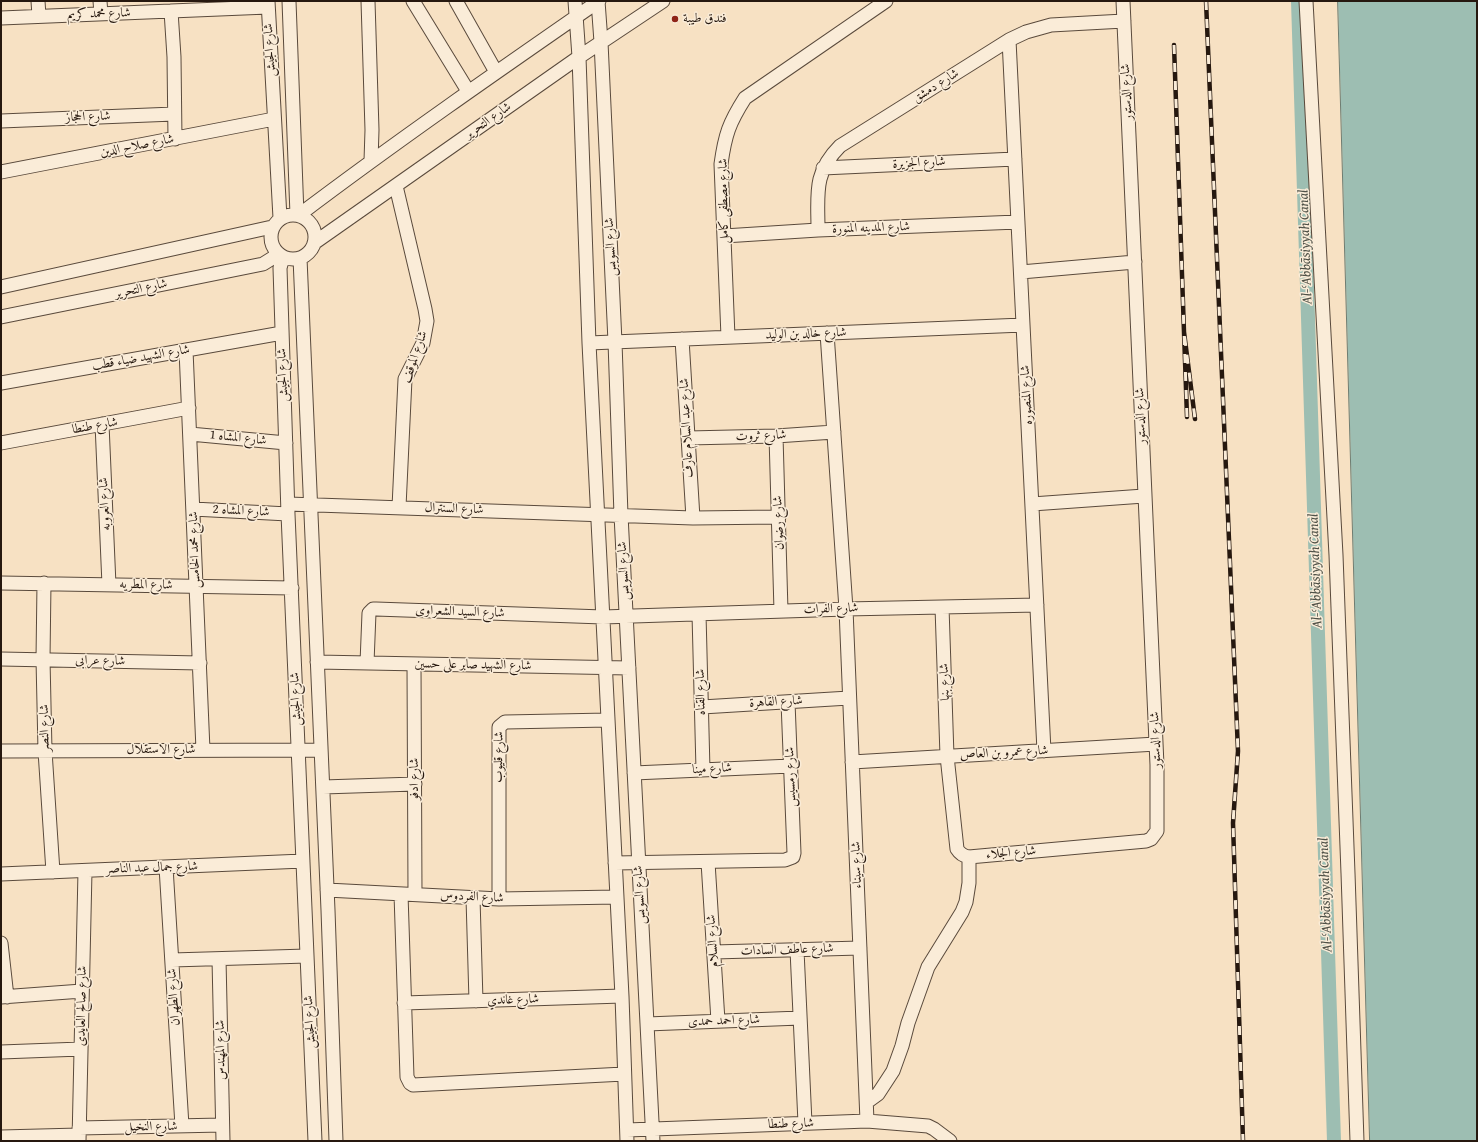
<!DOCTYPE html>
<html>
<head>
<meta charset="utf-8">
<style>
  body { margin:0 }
  #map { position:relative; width:1478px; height:1142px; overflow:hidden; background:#f7e1c3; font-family:"Gentium Book Plus",serif }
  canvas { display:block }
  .frame { position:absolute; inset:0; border:2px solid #26180f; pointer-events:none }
</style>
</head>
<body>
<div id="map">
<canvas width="1478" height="1142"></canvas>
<div class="frame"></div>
</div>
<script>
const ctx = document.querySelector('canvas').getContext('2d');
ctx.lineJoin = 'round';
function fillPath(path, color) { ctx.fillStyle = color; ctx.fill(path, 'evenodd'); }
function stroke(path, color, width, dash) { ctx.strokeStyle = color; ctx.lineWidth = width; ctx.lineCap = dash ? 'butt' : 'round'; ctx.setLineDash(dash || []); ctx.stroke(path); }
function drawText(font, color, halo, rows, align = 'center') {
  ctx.font = font + ' "Gentium Book Plus",Amiri,serif'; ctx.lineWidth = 3; ctx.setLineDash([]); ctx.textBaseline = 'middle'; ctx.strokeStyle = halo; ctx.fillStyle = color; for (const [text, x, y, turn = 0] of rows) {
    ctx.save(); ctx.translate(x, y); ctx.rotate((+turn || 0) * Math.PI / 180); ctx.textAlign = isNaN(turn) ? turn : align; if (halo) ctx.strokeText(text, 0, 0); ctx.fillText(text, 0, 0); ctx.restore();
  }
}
const water = new Path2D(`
  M1338,1H1477V1141H1370Z`);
fillPath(water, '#9dbeb2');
stroke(water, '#6d7c71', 1);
stroke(new Path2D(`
  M1298,1L1334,1141`), '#9dbeb2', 14);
const minor = new Path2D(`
  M38,1L39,16
  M100,1L101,14
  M268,1L280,218
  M289,1L297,215
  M368,1L372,130L371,161
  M413,1L468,91
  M456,1L496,72
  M575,1L579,57L589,343L622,996L627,1141
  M598,1L601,42L615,342L621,515L653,1141
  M1306,1L1336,555L1348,873L1357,1141
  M171,11L174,57L175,139
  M1,18L268,7
  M1009,40L1044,751
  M1,121L174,114
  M823,168L1015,159
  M1,172L274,119
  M396,186L425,309L427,321L423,343L405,379L399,507
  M271 237a22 22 0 1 1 44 0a22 22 0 1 1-44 0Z
  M299,215C397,141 498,71 599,1
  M818,230C818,194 813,173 840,146L1009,40L1026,32L1051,25L1124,21
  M724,236L818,230L1018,222
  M314,243L579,57L663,1
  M283,257L280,268L288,514L315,1141
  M300,258L328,910L336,1141
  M1021,272L1135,262
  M1,287L272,227
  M1,317L263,264L279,254
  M827,333L846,609L867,1121
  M728,337L721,164C725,135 729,123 745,98L886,1
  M682,339L693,518
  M589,343L1023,325
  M186,350L203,750
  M1,383L282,333
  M102,424L109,585
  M190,434L286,443
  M776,436L781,611
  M688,438L776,436L834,432
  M1,443L189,408
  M288,504L693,518L779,517
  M1032,504L1144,496
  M193,509L288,514
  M1,583L292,588
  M44,583L43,659L45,751L53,872
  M942,607L947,756L957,849C960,854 963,856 969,857L1146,841L1151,839L1157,831V765L1123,1
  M699,614L703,770
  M1,659L200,663
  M317,662L629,668
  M367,663L369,613L373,609H376L603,617L846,609L1037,605
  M414,664L415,894
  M702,707L849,698
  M1,751L321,750
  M852,762L1156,744
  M634,773L791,766
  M323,787L415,784
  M708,862L718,1021
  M615,863L785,860L793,857L794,853L788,702
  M166,867L182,1126
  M1,874L303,861
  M327,890L499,899L617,897
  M401,894L407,1077L410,1083L413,1085L624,1074
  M473,898L476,1001
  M499,899V727L505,722L608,720
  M1,943L7,997
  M797,950L805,1123
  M714,952L860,948
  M219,959L223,1141
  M172,960L307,956
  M1,997L82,991
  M404,1003L622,996
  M647,1024L800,1018
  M1,1052L81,1049
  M867,1102L878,1094L893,1071L902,1046L908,1023L928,967L962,912L966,902L969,883V857
  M79,1128L222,1125
  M627,1130L867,1121L928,1126L934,1129L950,1141
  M1,1137L79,1135
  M79,1141L85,871`);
stroke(minor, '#5a4a3c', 15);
stroke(minor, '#faecd8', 13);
const rail = new Path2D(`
  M1206,1L1238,751L1233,823L1243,1141
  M1174,45L1184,332
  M1187,417L1184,332L1195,419`);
stroke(rail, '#26180f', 4.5);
stroke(rail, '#faecd8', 3, [9]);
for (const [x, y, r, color] of [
  [675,19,4,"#8f2418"]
]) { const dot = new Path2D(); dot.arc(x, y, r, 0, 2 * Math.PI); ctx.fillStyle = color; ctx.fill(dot); stroke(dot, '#faecd8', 1.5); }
drawText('13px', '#26180f', '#faecd8', [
  ["شارع محمد كريم",99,14,-2],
  ["شارع الجيش",270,50,-93],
  ["شارع دمشق",936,86,-32],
  ["شارع الدستور",1127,92,-93],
  ["شارع الحجاز",88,117,-2],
  ["شارع التحرير",488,121,-35],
  ["شارع صلاح الدين",137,146,-11],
  ["شارع الجزيرة",919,163,-3],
  ["شارع مصطفى كامل",724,201,-91],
  ["شارع المدينه المنورة",871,228,-2],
  ["شارع السويس",611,247,-93],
  ["شارع التحرير",141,289,-12],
  ["شارع خالد بن الوليد",806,334,-2],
  ["شارع الموقف",415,357,-71],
  ["شارع الشهيد ضياء قطب",141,358,-10],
  ["شارع الجيش",283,375,-92],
  ["شارع المنصوره",1027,395,-93],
  ["شارع الدستور",1141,416,-92],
  ["شارع طنطا",95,426,-10],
  ["شارع عبد السلام عارف",687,428,-93],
  ["شارع ثروت",761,436,-2],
  ["شارع المشاه 1",238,438,6],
  ["شارع العروبه",105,504,-93],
  ["شارع السنترال",454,509,2],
  ["شارع المشاه 2",241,511,3],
  ["شارع رضوان",779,523,-92],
  ["شارع محمد الخامس",195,550,-92],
  ["شارع السويس",624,571,-93],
  ["شارع المطريه",146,585,1],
  ["شارع الفرات",831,609,-2],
  ["شارع السيد الشعراوى",460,612,2],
  ["شارع عرابى",100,661,1],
  ["شارع الشهيد صابر على حسين",473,665,1],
  ["شارع بنها",945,682,-92],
  ["شارع القناه",701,692,-91],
  ["شارع الجيش",296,699,-92],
  ["شارع القاهرة",776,702,-3],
  ["شارع النصر",45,728,-91],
  ["شارع الدستور",1156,740,-92],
  ["شارع الاستقلال",161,750],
  ["شارع عمرو بن العاص",1004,753,-3],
  ["شارع قليوب",499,757,-89],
  ["شارع مينا",712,769,-3],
  ["شارع رمسيس",791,777,-92],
  ["شارع ادفو",415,779,-90],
  ["شارع الجلاء",1011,853,-5],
  ["شارع سيناء",857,865,-92],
  ["شارع جمال عبد الناصر",152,868,-2],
  ["شارع السويس",640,895,-93],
  ["شارع الفردوس",472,897,3],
  ["شارع السلام",713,941,-94],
  ["شارع عاطف السادات",787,950,-2],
  ["شارع الطهران",174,997,-94],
  ["شارع غاندي",513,1000,-2],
  ["شارع صالح العايدى",82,1006,-89],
  ["شارع احمد حمدى",724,1021,-2],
  ["شارع الجيش",310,1022,-93],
  ["شارع المهندس",221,1050,-91],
  ["شارع طنطا",791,1124,-2],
  ["شارع النخيل",151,1127,-1]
]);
drawText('13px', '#26180f', '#faecd8', [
  ["فندق طيبة",683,19]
], 'left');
drawText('italic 14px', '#505248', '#faecd8', [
  ["Al-ʿAbbāsiyyah Canal",1306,247,-92],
  ["Al-ʿAbbāsiyyah Canal",1316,571,-92],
  ["Al-ʿAbbāsiyyah Canal",1326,895,-92]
]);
</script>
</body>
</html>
